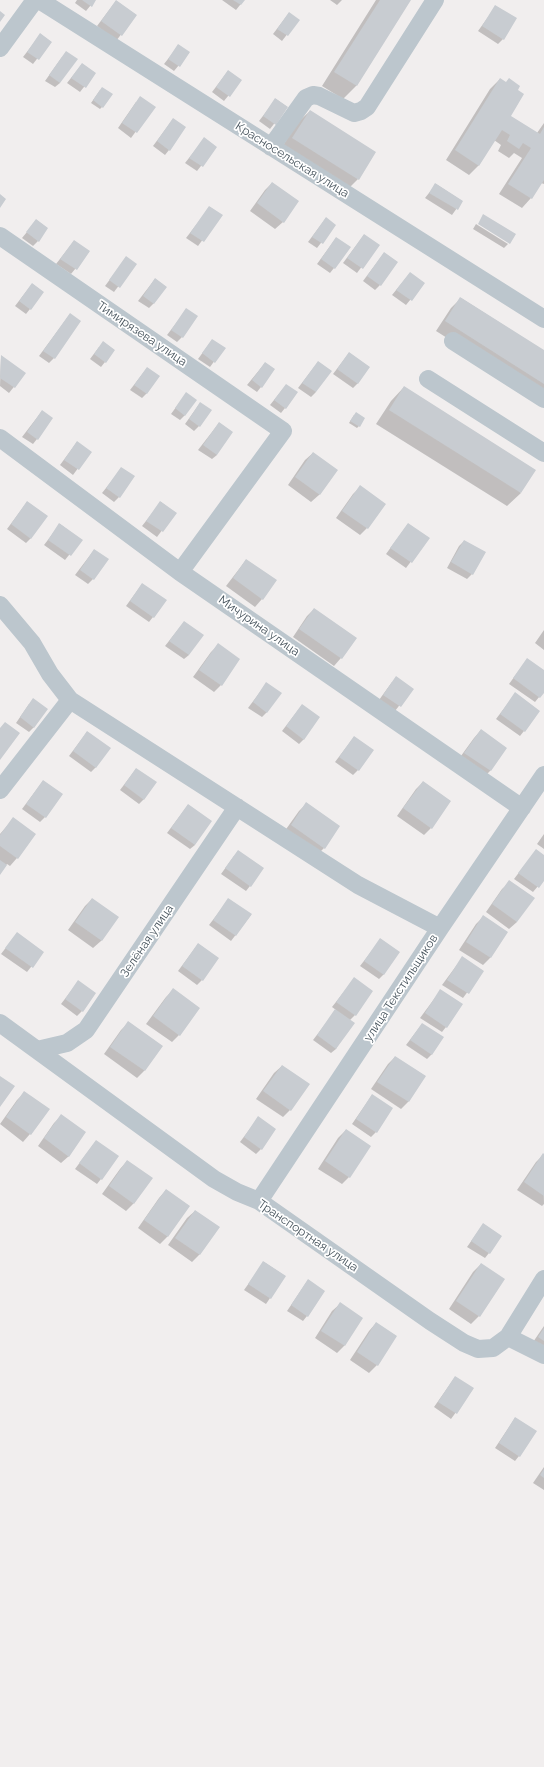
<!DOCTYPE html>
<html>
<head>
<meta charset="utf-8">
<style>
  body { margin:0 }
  canvas { display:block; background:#f1eeee }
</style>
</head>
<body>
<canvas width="544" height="1767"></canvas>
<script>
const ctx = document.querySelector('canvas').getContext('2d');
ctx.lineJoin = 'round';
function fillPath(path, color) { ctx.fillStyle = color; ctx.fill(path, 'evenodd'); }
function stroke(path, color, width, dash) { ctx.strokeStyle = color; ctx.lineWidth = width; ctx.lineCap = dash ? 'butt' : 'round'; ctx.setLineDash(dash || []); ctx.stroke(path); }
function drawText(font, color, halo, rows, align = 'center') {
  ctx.font = font + ' Raleway,sans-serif'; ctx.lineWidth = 3.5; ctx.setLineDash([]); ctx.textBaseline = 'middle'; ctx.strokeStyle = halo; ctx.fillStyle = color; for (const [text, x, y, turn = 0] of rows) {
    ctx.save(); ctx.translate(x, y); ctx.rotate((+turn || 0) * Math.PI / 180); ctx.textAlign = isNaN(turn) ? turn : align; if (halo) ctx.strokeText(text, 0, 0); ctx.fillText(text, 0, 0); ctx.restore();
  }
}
fillPath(new Path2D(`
  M77,0H95L86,11L75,3Z
  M222,0H244L236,10Z
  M330,0H342L337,5Z
  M376,0H410L356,86L343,99L322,86Z
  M116,1L136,15L116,41L97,26Z
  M496,6L503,39L498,44L478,31Z
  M289,13L298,20L282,41L273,34Z
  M40,35L50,42L33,64L23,57Z
  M179,45L189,53L174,71L164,64Z
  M62,57L60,83L55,87L45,81Z
  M82,64L95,73L80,92L67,83Z
  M228,71L241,80L224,101L212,92Z
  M500,79L509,116L537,133L544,123V184L541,183L531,198L522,208L499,194L522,158L514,153L509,158L498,151L501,145L494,140L479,165L469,175L446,160L490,89Z
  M100,90L102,107L100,109L91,103Z
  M276,99L287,107L270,129L259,121Z
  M136,102L154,107L131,138L118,128Z
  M310,111L358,179L344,193L279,152L296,124Z
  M173,119L169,150L165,155L153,146Z
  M204,139L216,147L197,171L185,163Z
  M272,183L283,222L275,229L250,211L265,190Z
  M436,184L462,201L452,215L425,198Z
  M210,207L221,215L198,246L186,238Z
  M326,218L335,225L317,248L308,242Z
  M36,221L38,241L33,246L22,238Z
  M476,224L508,244L504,248L473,229Z
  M364,235L378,245L357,273L343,263Z
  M336,238L334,268L330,273L317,264Z
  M74,241L89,252L71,274L56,264Z
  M384,253L380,285L375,290L363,281Z
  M126,258L135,264L114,292L105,286Z
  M410,273L424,283L406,305L392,295Z
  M155,279L154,303L149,308L138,301Z
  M32,284L30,309L26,314L15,306Z
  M461,298L544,351V399L436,331L451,308Z
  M187,309L182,337L177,342L167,335Z
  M70,314L54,358L49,363L39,356Z
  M212,340L224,348L210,367L198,359Z
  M99,347L105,362L101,367L90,359Z
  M349,353L358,383L353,388L333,374Z
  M1,357L25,373L9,393L0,386Z
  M318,362L316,392L311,397L298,388Z
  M265,363L261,387L257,392L247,385Z
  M147,368V393L142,398L130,390Z
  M286,385L285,408L281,413L270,405Z
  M404,387L521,493L507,506L376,424L391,401Z
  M182,399L185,415L180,420L171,414Z
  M200,403L199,426L194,431L185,424Z
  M42,411L37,439L33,444L22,437Z
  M354,415L359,426L357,428L349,423Z
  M219,423L217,455L212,459L198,450Z
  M77,442L90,452L73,475L60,465Z
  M313,453L336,470L319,495L311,502L288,485L305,460Z
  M122,468L119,497L114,502L102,493Z
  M360,487L367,528L360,535L336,518L353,494Z
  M27,502L31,538L26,543L7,529Z
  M161,502L175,513L157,537L142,526Z
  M60,524L81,540L65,560L44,545Z
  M408,524L428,539L406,568L386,554Z
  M464,541L472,574L467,579L447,568L459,546Z
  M94,550L93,579L88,584L75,575Z
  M246,560L262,599L255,607L226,586Z
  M142,584L153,617L149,622L126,606Z
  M314,609L341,658L334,666L293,637L307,616Z
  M184,622L189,655L184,659L165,646Z
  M544,630V650L535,643Z
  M218,645L221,685L214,692L193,677L211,652Z
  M523,665L544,671V691L535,702L509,684Z
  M392,682L412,689L395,711L379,700Z
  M266,684L267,712L262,717L248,708Z
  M515,694L524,731L520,736L496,719Z
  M29,704L34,727L29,732L16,723Z
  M302,705L304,739L299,744L282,731Z
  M481,730L506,748L490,771L483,778L458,760L474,738Z
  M87,732L96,767L91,772L69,756Z
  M354,737L358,770L353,775L335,762Z
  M136,769L144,799L139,804L120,790Z
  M43,781L45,817L40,822L22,809Z
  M423,782L431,828L424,835L397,816L416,789Z
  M307,803L324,848L317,855L284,832L299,811Z
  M188,805L195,845L190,849L167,833Z
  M13,819L17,858L10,866L7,864L0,873V834Z
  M544,834V849L537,844Z
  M536,850L544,856V879L533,892L514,879Z
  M234,856L250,886L246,891L221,874Z
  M510,882L517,922L509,929L486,912L502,889Z
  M92,899L117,917L101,941L93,948L68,930L85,906Z
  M229,899L251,915L231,941L209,925Z
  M483,917L507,932L490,958L483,965L459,950L476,924Z
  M17,933L43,952L27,972L1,954Z
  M381,939L384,974L379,979L360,966Z
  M198,944L202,980L197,985L178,971Z
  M462,958L483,971L463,998L442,985Z
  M354,979L355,1015L349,1021L336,1049L331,1053L313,1040L336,1010L332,1007Z
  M74,987L82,1011L77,1016L61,1004Z
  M173,990L179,1035L172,1042L146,1024L166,997Z
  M440,991L446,1027L442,1032L420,1018Z
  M128,1023L161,1046L144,1071L137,1078L104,1054L121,1030Z
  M422,1024L432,1054L427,1059L406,1045Z
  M395,1057L425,1076L408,1102L401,1109L371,1089L388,1064Z
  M282,1066L290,1110L283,1117L256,1099L274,1073Z
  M24,1093L30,1134L23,1142L0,1124L17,1100Z
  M372,1095L376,1132L371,1137L352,1124Z
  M61,1116L69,1156L61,1163L38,1146L54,1123Z
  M258,1118L261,1149L256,1154L240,1142Z
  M346,1130L349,1177L342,1184L318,1169L338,1138Z
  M96,1141L101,1179L97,1184L75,1169Z
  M543,1155L544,1204L542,1206L517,1190L536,1162Z
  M127,1161L151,1178L133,1204L126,1211L102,1194L120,1169Z
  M166,1190L189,1206L167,1237L160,1244L138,1228L159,1198Z
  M195,1211L218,1228L199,1255L192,1262L168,1245L187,1218Z
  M479,1230L489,1253L485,1258L467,1247Z
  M264,1262L285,1276L266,1304L244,1290Z
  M481,1264L503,1279L479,1316L471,1324L449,1309L473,1272Z
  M308,1280L307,1316L303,1321L287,1311Z
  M340,1304L362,1318L344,1346L337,1353L315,1338L332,1311Z
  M376,1323L396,1336L377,1365L369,1373L350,1360L369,1331Z
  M544,1326V1353L531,1345Z
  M455,1377L473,1389L451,1419L434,1407Z
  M515,1418L519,1456L515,1461L495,1448Z
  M544,1467V1490L533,1483Z`), '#0003');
fillPath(new Path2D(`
  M82,0H96L92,7Z
  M116,0L137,15L122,36L101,21Z
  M233,0H245L241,5Z
  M380,0H411L357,86L334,72Z
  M495,5L517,18L504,40L482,26Z
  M0,11L5,15L0,22Z
  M289,12L300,20L288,36L277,29Z
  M40,33L52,42L39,60L27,52Z
  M178,44L190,52L180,67L168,59Z
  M66,51L78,59L60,83L49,75Z
  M82,63L96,73L86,88L71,78Z
  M228,70L242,80L230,97L216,87Z
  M500,78L506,82L509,78L520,86L518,90L524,94L511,116L540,134L544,127V180L532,199L508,184L531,148L523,143L519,149L507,141L510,135L502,130L479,166L455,150Z
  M102,87L113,94L103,108L93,100Z
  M140,96L156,107L137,133L122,123Z
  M275,98L288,107L276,125L263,116Z
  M310,110L376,152L359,180L292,138Z
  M173,118L186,127L170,151L157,141Z
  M204,137L217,147L203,167L189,158Z
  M272,182L299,201L284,223L257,203Z
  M435,183L463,201L458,210L429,193Z
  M0,194L6,199L0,208Z
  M209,206L223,215L204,242L190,233Z
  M483,214L516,234L510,244L478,224Z
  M326,217L336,225L323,244L312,237Z
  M36,219L48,228L39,242L26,232Z
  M364,234L380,245L363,269L347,258Z
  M336,237L351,247L335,269L321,259Z
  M74,240L90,251L77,270L60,259Z
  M384,252L398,262L381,286L367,276Z
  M126,256L137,264L120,288L109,280Z
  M410,272L425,283L412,301L396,290Z
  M155,278L167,287L154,304L143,296Z
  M32,283L44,292L31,310L19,301Z
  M460,297L544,350V384L445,321Z
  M186,308L198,316L183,338L171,330Z
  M70,313L81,321L55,359L43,351Z
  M212,339L226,348L215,363L202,353Z
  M103,341L115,350L106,363L94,354Z
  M349,352L370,367L358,384L337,369Z
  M1,355L26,373L15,388L0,378Z
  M318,361L332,371L316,392L302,383Z
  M265,362L275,369L262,388L252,380Z
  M147,367L160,376L147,394L134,385Z
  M286,384L298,392L286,409L274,400Z
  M404,386L536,470L521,493L389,410Z
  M186,392L197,400L185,416L175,408Z
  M200,402L212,410L200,427L189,419Z
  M42,410L53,418L38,440L27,432Z
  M356,412L365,418L360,427L350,421Z
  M219,422L233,432L217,455L203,445Z
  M77,441L92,452L79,470L64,460Z
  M313,452L338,470L320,495L295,477Z
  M121,467L135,476L120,498L106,488Z
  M360,485L386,504L368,529L342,511Z
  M27,501L48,516L31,539L11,524Z
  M160,501L177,513L163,532L146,521Z
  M59,523L83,540L71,556L48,540Z
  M408,523L430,538L412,563L390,548Z
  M464,540L486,552L473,575L451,562Z
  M94,549L109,559L94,580L80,570Z
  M246,559L277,580L263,600L233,578Z
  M142,583L167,600L154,618L130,601Z
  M314,608L357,638L342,659L299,629Z
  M184,621L204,635L189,655L169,641Z
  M218,643L240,659L222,686L199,670Z
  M527,658L544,670V693L540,698L513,678Z
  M396,676L414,689L401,707L383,695Z
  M266,682L282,693L267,713L253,702Z
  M515,692L540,711L525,732L500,714Z
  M33,698L48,709L34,728L20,717Z
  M302,704L320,717L304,740L286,726Z
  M5,722L20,733L0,760V728Z
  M481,729L507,748L491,771L464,753Z
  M87,731L111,748L96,768L73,751Z
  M354,736L374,750L359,771L339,757Z
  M136,768L157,782L144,800L124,785Z
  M43,780L63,794L46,818L26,804Z
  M423,781L451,801L432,829L403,808Z
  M306,802L340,826L325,849L291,825Z
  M188,804L212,821L195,845L171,828Z
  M13,817L36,834L18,859L0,846V835Z
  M536,849L544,855V881L539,888L518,873Z
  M238,850L264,868L251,887L225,868Z
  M0,860L7,865L0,875Z
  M509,880L535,898L517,922L492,904Z
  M92,898L119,917L102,941L75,922Z
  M228,898L252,914L236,936L213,920Z
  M483,915L508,932L491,958L466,942Z
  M17,932L44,952L33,968L5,948Z
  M380,938L400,952L384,975L364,961Z
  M198,943L219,958L203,981L182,966Z
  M462,956L484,971L469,994L447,980Z
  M354,977L373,991L356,1016L336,1002Z
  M78,980L96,993L83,1012L65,999Z
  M173,988L200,1008L180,1036L153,1016Z
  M440,989L463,1004L447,1028L425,1013Z
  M335,1009L355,1023L336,1049L317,1035Z
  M128,1021L163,1046L145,1071L110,1047Z
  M422,1023L444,1037L432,1055L410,1040Z
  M395,1056L426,1076L409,1102L377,1082Z
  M282,1065L310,1084L291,1111L263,1091Z
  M0,1076L15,1086L0,1107Z
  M24,1091L50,1109L31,1135L6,1117Z
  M372,1094L393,1108L377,1133L356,1119Z
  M61,1114L86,1132L69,1157L44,1138Z
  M258,1116L276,1129L262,1150L244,1137Z
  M346,1129L371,1146L350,1178L325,1161Z
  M96,1140L119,1156L102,1180L79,1163Z
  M543,1153L544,1154V1196L524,1182Z
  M127,1160L153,1178L134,1204L109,1186Z
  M166,1189L190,1206L168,1237L144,1220Z
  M195,1210L220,1227L200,1255L175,1238Z
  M483,1223L502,1236L490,1254L471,1241Z
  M263,1261L286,1276L271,1299L248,1284Z
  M481,1263L505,1279L480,1317L456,1301Z
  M308,1279L325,1291L308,1317L291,1305Z
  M340,1302L363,1318L345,1346L321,1331Z
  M376,1322L397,1336L378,1366L357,1352Z
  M544,1328V1341L538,1337Z
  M455,1376L474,1388L457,1414L438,1402Z
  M515,1417L537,1431L520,1457L499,1443Z
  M544,1469V1478L540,1475Z`), '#c8ccd1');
stroke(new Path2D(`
  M39,0L544,319
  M0,48L35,0
  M271,147L306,98L313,95L319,96L354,113L361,111L367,107L435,0
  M0,236L283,431L180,572
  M453,341L544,399
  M428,379L544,453
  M0,438L180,572L522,808
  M0,605L32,643L50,674L70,700L358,885L440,928
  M0,790L70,700
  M0,1023L214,1179L237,1192L259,1201L430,1321L464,1343L478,1349L493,1348L508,1337L544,1355
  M37,1050L67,1043L86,1030L237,807
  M259,1201L440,928L544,775
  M508,1337L544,1279`), '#bcc6cd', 18);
drawText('12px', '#46535c', '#fff', [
  ["Красносельская улица",292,160,32],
  ["Тимирязева улица",142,334,34],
  ["Мичурина улица",259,626,35],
  ["Зелёная улица",147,941,-56],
  ["улица Текстильщиков",401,988,-57],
  ["Транспортная улица",308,1236,34]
]);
</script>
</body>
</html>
